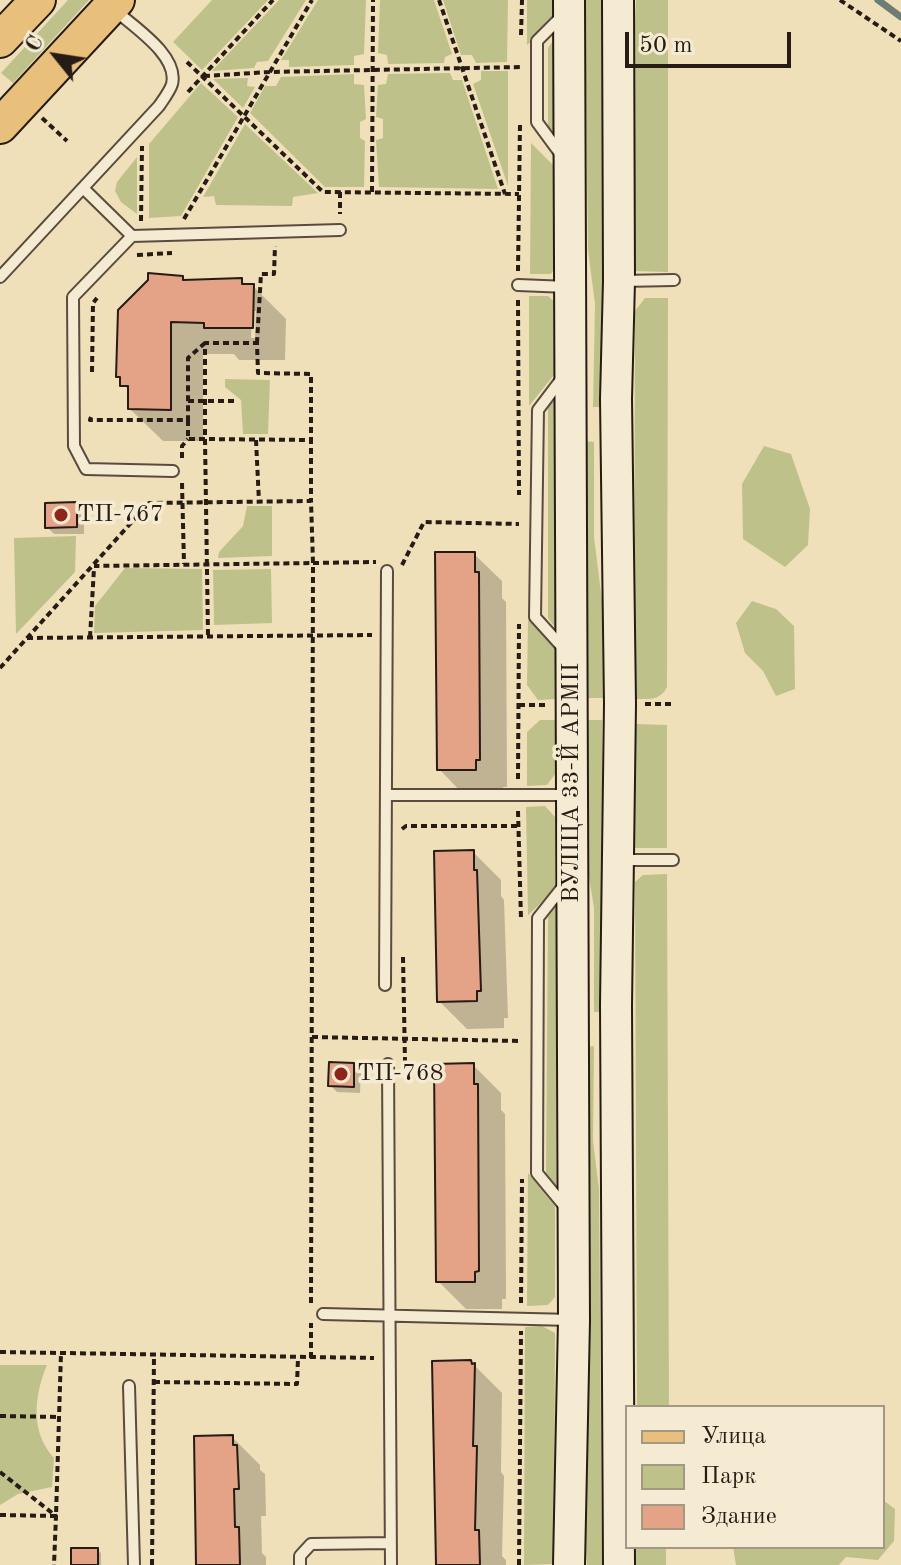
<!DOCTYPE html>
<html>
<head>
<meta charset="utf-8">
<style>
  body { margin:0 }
  #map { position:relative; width:901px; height:1565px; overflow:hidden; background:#efe0b9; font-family:"Old Standard TT",serif }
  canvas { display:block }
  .legend { position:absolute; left:625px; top:1405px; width:260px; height:144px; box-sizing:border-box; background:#f5ebd2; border:2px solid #a39886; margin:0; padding:10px 14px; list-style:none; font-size:24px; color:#271b15 }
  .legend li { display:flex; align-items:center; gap:16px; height:40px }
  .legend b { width:40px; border:2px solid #a39886 }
  .north { position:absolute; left:16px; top:16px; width:80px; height:80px; -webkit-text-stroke:6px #f5ebd2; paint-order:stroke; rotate:300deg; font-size:22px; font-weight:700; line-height:32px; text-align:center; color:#271b15 }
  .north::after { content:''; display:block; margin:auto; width:28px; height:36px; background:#271b15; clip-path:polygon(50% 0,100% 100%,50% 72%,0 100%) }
  .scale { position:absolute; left:625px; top:32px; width:166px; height:36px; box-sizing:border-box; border:4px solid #271b15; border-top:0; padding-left:10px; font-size:24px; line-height:28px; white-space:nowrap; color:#271b15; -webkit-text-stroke:6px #f5ebd2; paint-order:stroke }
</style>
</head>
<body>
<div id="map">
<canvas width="901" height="1565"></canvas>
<ul class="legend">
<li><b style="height:10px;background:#e8c07c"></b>Улица</li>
<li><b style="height:22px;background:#bfc18b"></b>Парк</li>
<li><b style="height:22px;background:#e4a286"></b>Здание</li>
</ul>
<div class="north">С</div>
<div class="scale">50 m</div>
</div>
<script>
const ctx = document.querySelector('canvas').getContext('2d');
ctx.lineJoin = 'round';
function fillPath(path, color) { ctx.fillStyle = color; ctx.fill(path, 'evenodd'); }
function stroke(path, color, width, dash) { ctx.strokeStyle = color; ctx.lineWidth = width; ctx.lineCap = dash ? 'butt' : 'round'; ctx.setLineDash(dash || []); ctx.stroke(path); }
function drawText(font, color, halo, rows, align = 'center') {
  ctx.font = font + ' "Old Standard TT",serif'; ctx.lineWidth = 7; ctx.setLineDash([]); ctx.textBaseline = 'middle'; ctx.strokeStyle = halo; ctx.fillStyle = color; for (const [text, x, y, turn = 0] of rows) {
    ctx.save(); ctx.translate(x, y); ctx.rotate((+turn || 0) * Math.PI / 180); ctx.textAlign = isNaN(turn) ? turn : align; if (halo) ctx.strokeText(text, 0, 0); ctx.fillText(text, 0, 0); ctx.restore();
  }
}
fillPath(new Path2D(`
  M68,0H89L13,83L1,73Z
  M212,0H268L202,70L173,42Z
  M279,0H306L268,61L257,62L254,68L212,71Z
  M318,0H366L364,54L354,56V65L289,67V60H281Z
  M380,0H434L452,54L445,57L444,63L388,64L387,55L378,53Z
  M443,0H508L507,62L476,63L472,55H461Z
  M527,0H553L555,18L527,45Z
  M585,0H603L602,407H593L595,304L588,250Z
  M636,0H668V272L633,271V62Z
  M554,39L558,155L554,154L548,135V48Z
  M481,71H508V186L473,84L481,80Z
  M450,73L453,80H462L498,189L379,187L376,140L383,138V119L376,117L378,85L386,84L388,74Z
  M354,74V84L364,85L366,119L360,122V138L365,141L364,187H325L250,113L265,86H276L281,77Z
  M248,78L247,86L255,87L243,108L213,79Z
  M201,83L238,117L181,216L149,218V144Z
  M245,124L318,193L293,197L292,206L216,205L214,196L203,197Z
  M531,143L558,170V263L551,274H530Z
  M137,157V214L121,202L115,191L117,182Z
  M529,296H548L557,304L558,370L529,406Z
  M645,298H668L667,687C660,701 649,699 634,699L635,311Z
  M225,379L270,380L268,434H243L241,400L225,387Z
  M556,392L557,630L548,618V403Z
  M585,441L594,442V537L602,601L603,698H588Z
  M764,446L791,454L810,509L808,545L785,567L743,539L742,484Z
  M247,506H272V556L218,558L219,552L243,526Z
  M76,536L75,572L16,634L14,538Z
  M125,568L202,569L203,630L94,633L95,606Z
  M271,569L272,623L214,625L213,570Z
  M752,601L776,609L794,626L795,689L776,696L763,671L745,653L736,623Z
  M528,620L556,650V699L538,700L527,685Z
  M540,720H556V773L547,785L527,786V732Z
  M585,720H602V1012H594V908L585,852Z
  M635,724L667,725V848H635Z
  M545,806L555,817V890L528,915L526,807Z
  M667,874L669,1407H641L637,1405L635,882L643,875Z
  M556,905V1187L546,1174L548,917Z
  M594,1046L593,1141L599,1189L602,1565H587L586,1551V1047Z
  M528,1173L555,1206V1297L548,1305L527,1306Z
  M542,1326L555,1333L554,1564L524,1565L525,1327Z
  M0,1365H47C34,1396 30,1432 54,1458L52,1487L18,1494L0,1505Z
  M883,1500L895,1509L894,1541L878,1560L846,1557L839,1565H736L733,1547H883Z
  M635,1547H666V1565H635Z`), '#bfc18b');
fillPath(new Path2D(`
  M182,278L186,282L241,280L247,286H253L286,319L285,360H239L234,354H203V441H163L130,409V393L118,376ZM252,311H256L255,338H251Z
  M76,504L84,512V534H54L47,527Z
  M474,554L502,581V598L506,602L507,787H503V797H466L439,769Z
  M473,852L501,880V896L504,900L508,1018H504V1028L467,1029L439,1001Z
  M354,1065L361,1072L360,1093L337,1092L330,1085Z
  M473,1065L501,1093V1110L505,1114L506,1299H502V1309H466L438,1281Z
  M471,1362L502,1393L501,1472L504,1476L502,1556L506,1560V1565H438Z
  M232,1437L260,1465V1470L265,1474L266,1516H261L262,1553L266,1557V1565H198Z
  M98,1550L101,1553V1565H73Z`), '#0003');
stroke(new Path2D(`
  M878,0L901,17`), '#6d7c76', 7);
const building = new Path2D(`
  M148,273L183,276V280L242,278V284H254L253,328H204V323L171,322V410L128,409V386H120V377H116L118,310L148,280Z
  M77,502V527L45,528V503Z
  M435,552H475V572H479L480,760H476V770H437Z
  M474,850V870H477L481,991H477V1001L437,1002L434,851Z
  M329,1062L354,1063V1087L328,1086Z
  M474,1063V1084H478L479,1271L475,1272V1282H436L434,1064Z
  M471,1360L472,1364L475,1363L473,1446H477L475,1530H479L480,1565H436L432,1361Z
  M233,1435V1445H237L239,1489H234L235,1527H239L240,1565H196L194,1436Z
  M71,1548H98V1565H71Z`);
fillPath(building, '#e4a286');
stroke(building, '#271b15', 2);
const lane = new Path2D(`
  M562,156L537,122V41L563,15
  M83,188L132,236L73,297L74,446L86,469L173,471
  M132,236L340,230
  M0,277L159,106C163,100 170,91 172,84C179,56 134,27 116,11
  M621,281L674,280
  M518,285L568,287
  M563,377L538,410L535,617L564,649
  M386,795H569
  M621,860H673
  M565,884L538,918L537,1173L566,1208
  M385,985L387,571
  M388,1064L391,1565
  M323,1314L572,1320
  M129,1386L134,1565
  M300,1565V1556L311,1544L390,1543`);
const secondary = new Path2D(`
  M569,0L574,1320L569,1565
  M618,0L619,281L616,399L620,704L616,1005L619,1565`);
const primary = new Path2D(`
  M0,40L38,0
  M0,126L117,0`);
stroke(lane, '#594c3e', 14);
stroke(secondary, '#271b15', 34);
stroke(primary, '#271b15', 38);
stroke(new Path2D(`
  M439,0L505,194
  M840,0L901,41
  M521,35L522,0
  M187,62L323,192L519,194
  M204,76L270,72L521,67
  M188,92L273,0
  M42,118L67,141
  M340,192V214
  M372,192L373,0
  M184,219L312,0
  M141,221L142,146
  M137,255L172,253
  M518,271L520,124
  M518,300L519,495
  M257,343L261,274H274L275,246
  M92,372L93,303L97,298
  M188,401H236
  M91,417L90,420H188V358L205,343
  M188,420V439H205V343H257L258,373L311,374V440
  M256,440L259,502
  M182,458V446L188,439
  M182,483L184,564
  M402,565L424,522L519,524
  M208,635L205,439L311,440V501
  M90,637L94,568
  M27,638L372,635
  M0,668L149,503L311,501L313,563L94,566
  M645,704H672
  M519,705H549
  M518,779L519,624
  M518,811L521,919
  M402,829L406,826H519
  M403,957L405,1061
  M312,1037L521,1041
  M311,1303L313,563L376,562
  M521,1303L522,1179
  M0,1352L374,1358
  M311,1358V1323
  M154,1382L297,1384L298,1358
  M0,1416L59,1417
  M0,1472L56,1516L54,1565
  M0,1515L56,1516L61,1353
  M152,1565L154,1355
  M519,1565L521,1331`), '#271b15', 4, [6, 4]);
stroke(lane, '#f5ebd2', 10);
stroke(secondary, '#f5ebd2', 30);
stroke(primary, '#e8c07c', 34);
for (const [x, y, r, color] of [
  [61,515,8,"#8f2418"],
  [341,1074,8,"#8f2418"]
]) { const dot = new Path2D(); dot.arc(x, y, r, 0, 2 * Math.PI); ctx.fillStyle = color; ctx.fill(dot); stroke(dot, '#f5ebd2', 3); }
drawText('24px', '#271b15', '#f5ebd2', [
  ["ТП-767",77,515],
  ["ТП-768",357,1074]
], 'left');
drawText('24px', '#271b15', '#f5ebd2', [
  ["ВУЛІЦА 33-Й АРМІІ",572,783,-90]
]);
</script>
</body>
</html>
